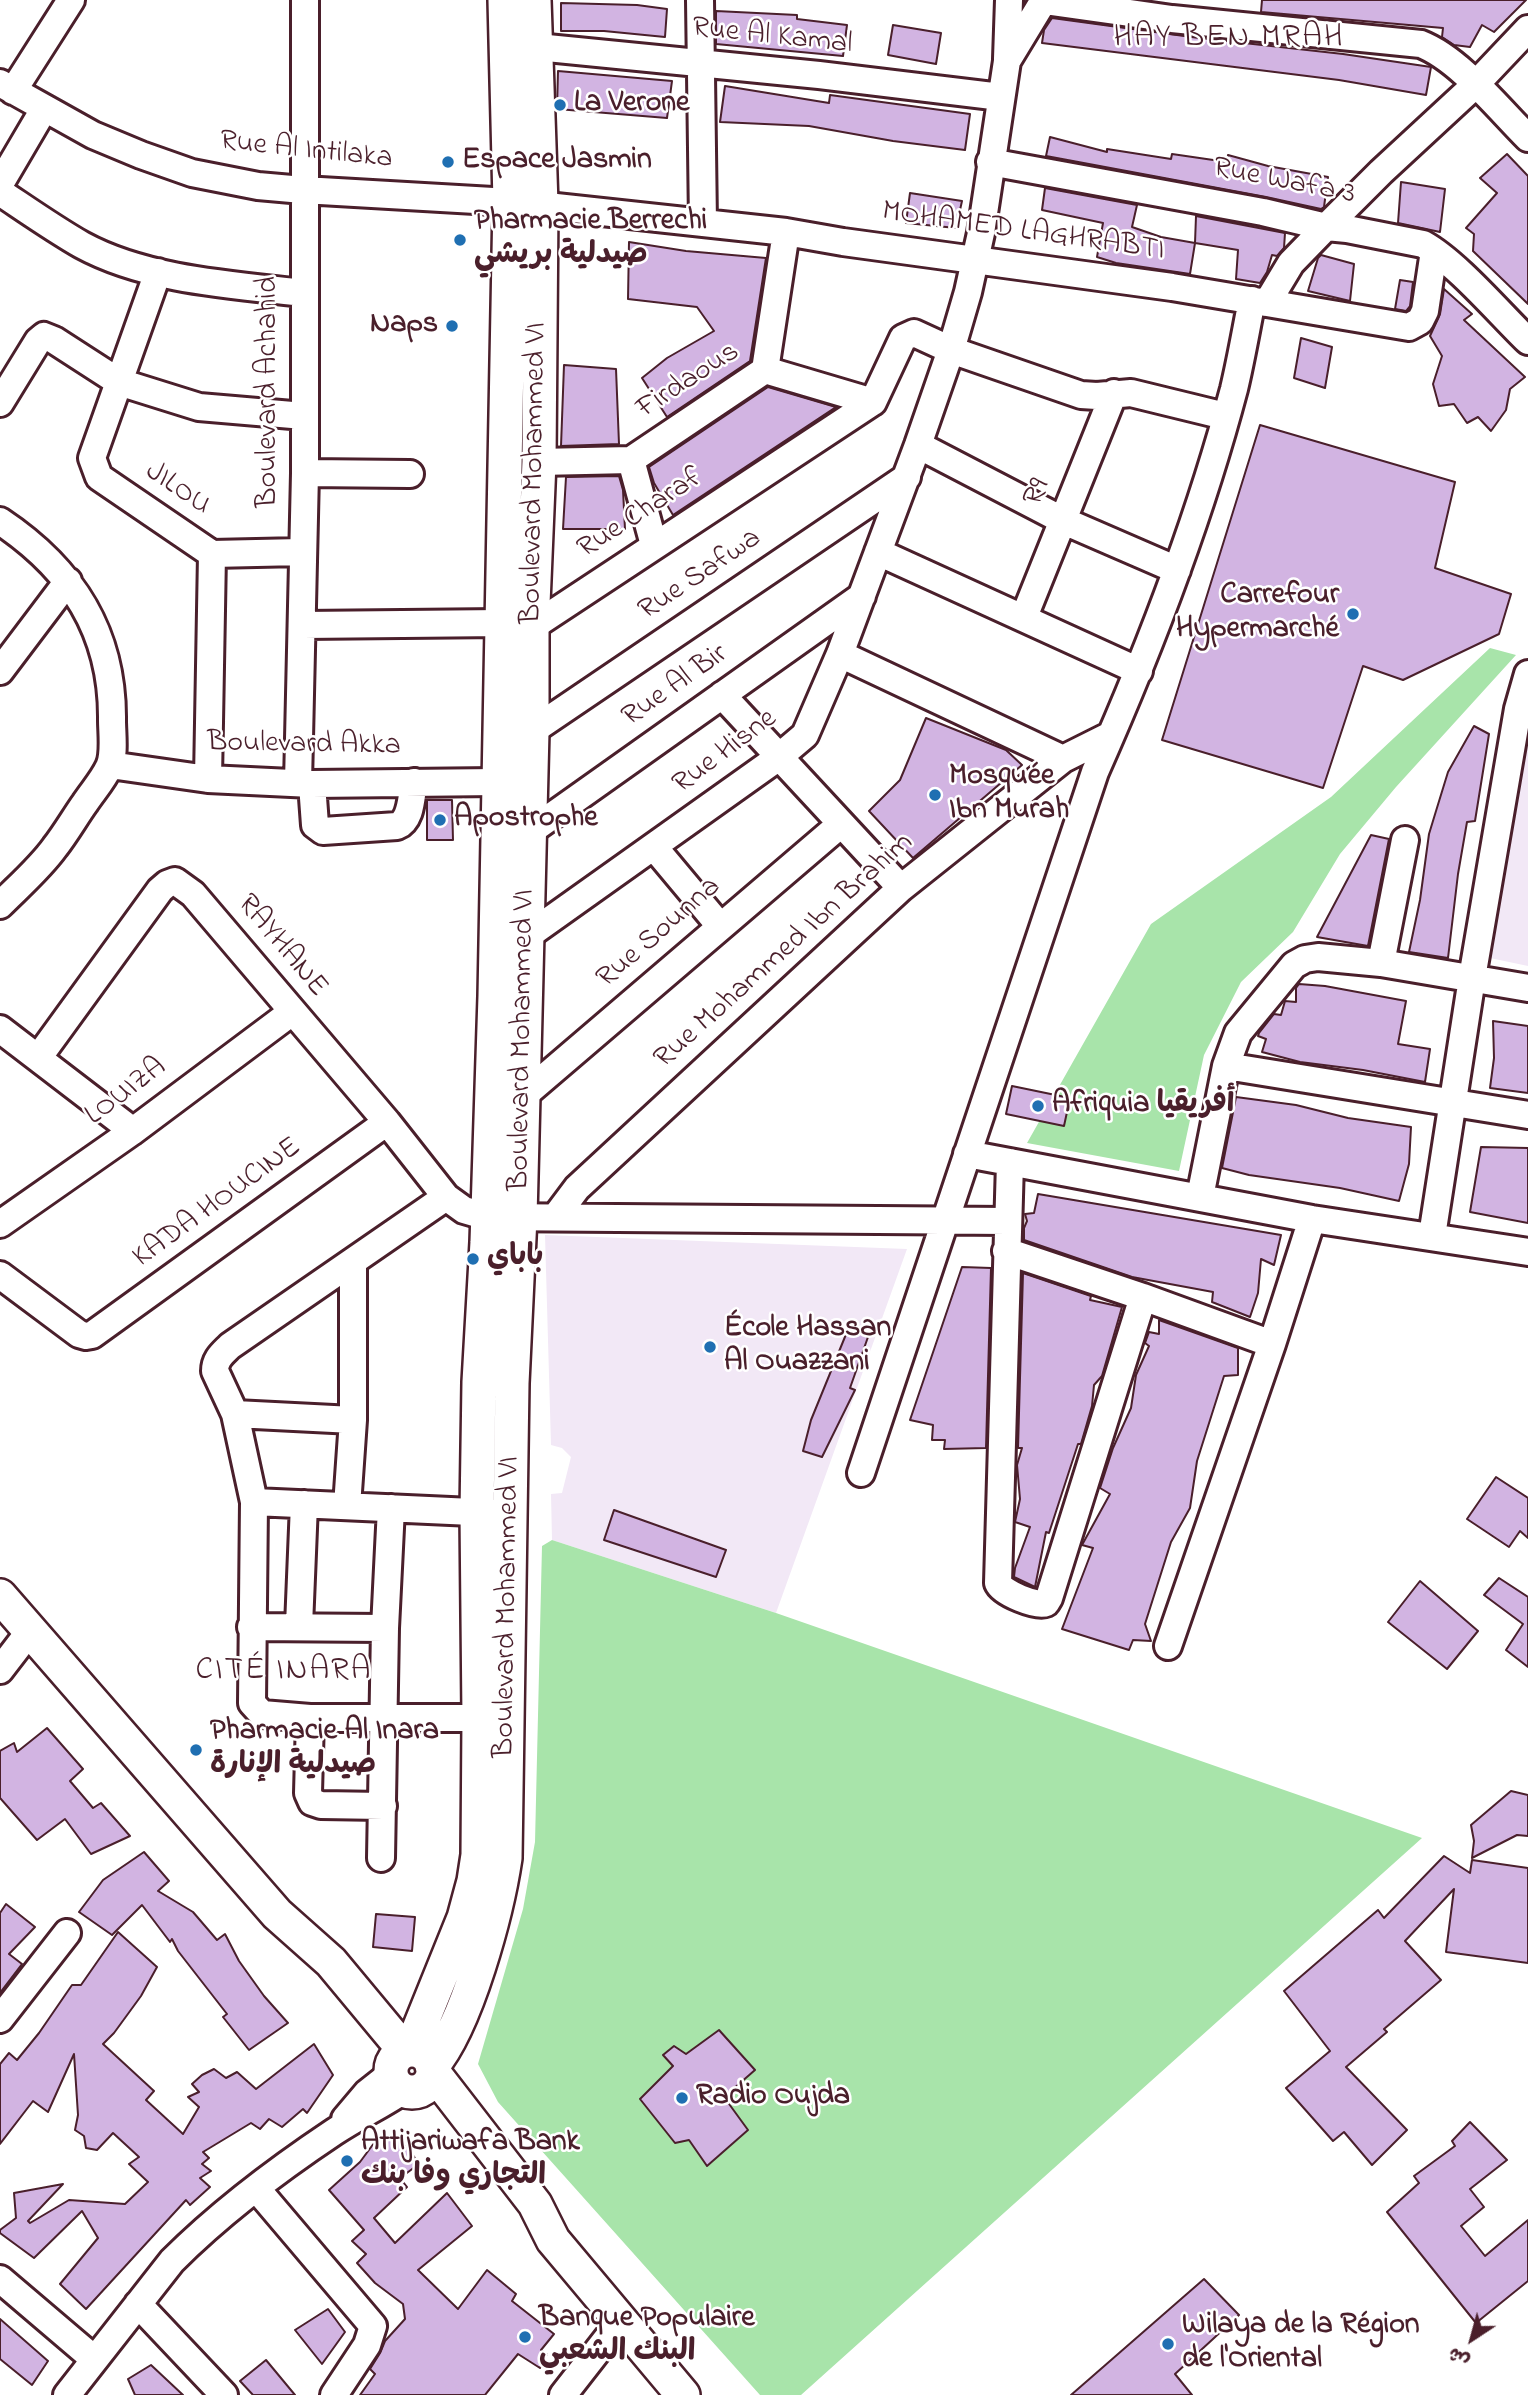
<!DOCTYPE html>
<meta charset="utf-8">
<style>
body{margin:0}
#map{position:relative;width:1528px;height:2395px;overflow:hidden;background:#fff;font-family:"Indie Flower","Playpen Sans Arabic",sans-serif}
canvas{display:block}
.north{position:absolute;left:1437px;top:2304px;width:70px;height:70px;-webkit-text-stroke:5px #fff;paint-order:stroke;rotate:216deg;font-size:19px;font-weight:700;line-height:28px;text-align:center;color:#4a1f2b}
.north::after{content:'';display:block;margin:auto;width:24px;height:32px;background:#4a1f2b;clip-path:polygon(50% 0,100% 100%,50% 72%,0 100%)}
</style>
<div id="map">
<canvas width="1528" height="2395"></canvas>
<div class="north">ش</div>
</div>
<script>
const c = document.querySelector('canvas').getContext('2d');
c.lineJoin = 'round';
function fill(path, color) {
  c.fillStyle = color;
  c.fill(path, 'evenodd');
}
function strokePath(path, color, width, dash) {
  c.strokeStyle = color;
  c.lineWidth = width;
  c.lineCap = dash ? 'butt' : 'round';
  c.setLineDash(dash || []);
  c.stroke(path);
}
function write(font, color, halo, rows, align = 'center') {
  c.font = font + ' "Indie Flower","Playpen Sans Arabic",sans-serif';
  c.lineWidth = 5;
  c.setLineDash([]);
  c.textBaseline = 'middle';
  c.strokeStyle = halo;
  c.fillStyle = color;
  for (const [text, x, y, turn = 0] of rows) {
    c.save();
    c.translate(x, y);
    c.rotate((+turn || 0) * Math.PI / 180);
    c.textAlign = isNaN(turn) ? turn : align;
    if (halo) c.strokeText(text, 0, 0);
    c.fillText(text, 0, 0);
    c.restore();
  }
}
fill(new Path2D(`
 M1528,736V966L1490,958Z
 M545,1235L907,1249L776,1613L552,1540L551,1494L562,1493L571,1457L562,1448L551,1445Z`), '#f2e8f6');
fill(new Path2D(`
 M1490,648L1516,655L1396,787L1340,854L1293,932L1241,982L1204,1055L1179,1171L1027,1143L1151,924L1331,797Z
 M552,1540L776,1613L1422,1838L801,2395H760L498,2102L478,2064L523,1909L535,1842L542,1546Z`), '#a8e4aa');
const building = new Path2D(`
 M1262,0H1526L1494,32L1482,25L1470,47L1454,45L1442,37L1443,28L1261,12Z
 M561,3L637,5L667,9L665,37L604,31H561Z
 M716,11L797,15V19L847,25L843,56L716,44Z
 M1052,18L1199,38L1343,54L1431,67L1426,95L1339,80L1042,43L1044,30Z
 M893,25L941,33L936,64L888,55Z
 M558,71L672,81L667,118L557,109Z
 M725,86L829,103L830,95L970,114L965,150L893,141L809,126L720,122Z
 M1050,137L1107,152V149L1171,159L1172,154L1227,162L1228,155L1268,166L1328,177L1324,207L1321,209L1266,197L1046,156Z
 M1507,154L1528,176V304L1473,251L1474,234L1466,228L1497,193L1480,178Z
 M1401,182L1445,189L1440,232L1398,223Z
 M1045,188L1137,205L1132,227L1161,237L1195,243L1190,274L1116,263L1097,257L1103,223L1042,210Z
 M910,193L962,201L956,228L906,223Z
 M1196,216L1285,233L1284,248L1277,256L1272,255L1267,272L1260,283L1236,279L1238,250L1195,243Z
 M629,242L686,251L766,258L750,361L667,417L642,378L667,358L714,331L697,307L628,299Z
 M1321,255L1354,264L1350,301L1308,291L1318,258Z
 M1400,280L1413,282L1410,306L1406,311L1395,309Z
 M1444,289L1472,314L1464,320L1525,377L1510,389L1506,410L1491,431L1478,417L1467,423L1454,404L1439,406L1433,384L1442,356L1430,336L1440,314Z
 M1301,338L1332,347L1325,388L1294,378Z
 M564,365L616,369L619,444L561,446Z
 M768,387L836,407L673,515L654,483L649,467Z
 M1260,425L1455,482L1435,568L1511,594L1499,634L1403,680L1363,666L1323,788L1162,740Z
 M619,476L623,490L625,529H563L566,477Z
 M926,718L1006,750L1022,765L913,858L869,811L900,780Z
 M1474,726L1489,734L1475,821L1467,822L1458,874L1448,958L1409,952L1420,900L1429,834L1436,811L1448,772Z
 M427,800H452L453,840H427Z
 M1371,835L1389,839L1368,946L1317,937Z
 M1299,984L1325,986L1406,1001L1398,1044L1430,1049L1425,1082L1363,1070L1300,1062L1262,1052L1266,1039L1258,1036L1259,1033L1274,1014L1281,1015L1285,1001L1296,1002V988Z
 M1493,1021L1528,1026V1093L1490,1088L1494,1058Z
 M1012,1086L1070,1098L1064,1126L1006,1114Z
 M1236,1097L1296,1105L1348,1118L1411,1127L1409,1164L1399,1201L1340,1188L1249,1175L1222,1168Z
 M1481,1147L1528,1148V1223L1470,1212Z
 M1038,1194L1281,1235L1274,1265L1261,1259L1258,1293L1250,1317L1212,1302L1213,1292L1132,1277L1024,1240V1228L1027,1221L1025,1214L1034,1213Z
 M962,1267L991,1268L986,1448L944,1449L945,1440H932L933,1425L910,1420Z
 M1023,1273L1091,1296L1090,1300L1122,1307L1102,1376L1094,1385L1092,1406L1081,1444H1078L1049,1533L1046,1532L1035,1587L1014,1577L1015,1568L1030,1527L1015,1522L1020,1499L1017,1465L1022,1448H1018Z
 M1159,1320L1238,1348V1375L1224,1376L1197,1461L1190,1508L1171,1542L1145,1624L1151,1641L1133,1640L1129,1650L1062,1629L1093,1548L1082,1545L1110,1494L1100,1488L1113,1448L1131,1408L1136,1375L1149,1346L1145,1343L1149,1332L1159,1334Z
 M849,1327L868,1337L850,1388L855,1390L822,1457L803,1451L811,1420Z
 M1496,1477L1528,1498V1538L1520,1531L1509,1547L1467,1519Z
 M614,1510L726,1550L716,1577L604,1540Z
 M1499,1578L1528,1597V1667L1506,1650L1523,1624L1484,1595Z
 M1420,1581L1478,1631L1447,1669L1388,1622Z
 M47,1728L83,1769L70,1781L93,1808L101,1803L130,1836L91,1854L65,1819L37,1840L0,1798V1751L14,1743L17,1752Z
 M1511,1791L1528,1795V1836L1517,1835L1472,1858L1474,1841L1471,1825Z
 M144,1852L169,1881L158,1891L193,1912L217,1940L225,1934L239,1961L264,1996L288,2023L249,2050L223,2017L227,2014L178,1951L172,1939L170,1942L142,1905L112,1935L79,1912L103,1880Z
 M1444,1856L1470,1873L1472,1860L1528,1868V1963L1446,1952L1454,1889L1405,1941L1441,1980L1384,2029L1387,2032L1346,2067L1407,2130L1372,2165L1344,2132L1333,2141L1286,2088L1330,2051L1284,1991L1378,1910L1384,1918Z
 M6,1904L35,1927L9,1954L22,1964L0,1993V1913Z
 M376,1914L415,1917L412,1951L373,1947Z
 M118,1932L157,1967L141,1996L114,2033L103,2044L154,2091L146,2100L183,2134L199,2107L188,2097L199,2092L192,2084L202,2075L214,2069L226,2078L237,2072L256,2089L314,2044L333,2075L307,2113L303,2109L282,2127L269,2119L260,2129L251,2123L203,2152L209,2158L202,2164L211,2171L200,2178L210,2187L190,2205L186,2200L86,2309L60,2284L98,2238L82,2211L34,2258L0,2233V2230L16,2218L14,2193L63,2184L28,2221L30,2223L69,2200L125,2204L148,2182L129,2164L139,2157L113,2133L97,2150L86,2148L84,2136L75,2130L78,2115L74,2054L48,2112L33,2101L0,2144V2064L9,2053L17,2060L39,2033L72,1985H81Z
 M719,2030L755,2070L724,2097L748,2130L707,2166L689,2140L675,2143L640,2099L673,2066L663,2055L674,2046L686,2054Z
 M1470,2122L1507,2160L1470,2189L1484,2207L1461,2226L1485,2256L1528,2220V2281L1476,2323L1387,2212L1419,2183L1414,2176L1455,2146L1452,2141Z
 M377,2139H402L419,2164L400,2178L407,2187L374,2218L395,2243L447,2193L472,2226L418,2270L458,2309L487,2270L516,2294L512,2301L554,2334L541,2350L547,2354L540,2368L518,2354L485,2395H360L375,2374L370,2369L380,2353L385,2341L405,2319L403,2304L375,2283L357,2263L366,2254L352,2241L364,2230L329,2190L360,2162Z
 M1204,2279L1239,2315L1175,2374L1192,2395H1071Z
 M328,2309L345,2332L322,2364L295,2330Z
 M0,2319L48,2361L32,2385L0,2359Z
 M266,2360L295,2395H253L240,2381Z
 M151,2365L183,2395H135L128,2379Z`);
fill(building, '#d2b4e2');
strokePath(building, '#4a1f2b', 2);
const minor = new Path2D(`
 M700,0L703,223
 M1044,1L1172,19L1421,44C1459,59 1498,108 1528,138
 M537,47L819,75L1001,97
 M1007,59L1009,0
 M0,83L93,135L141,155L192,173L258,186L303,190L510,202L786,232L843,242L1172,287L1409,327L1420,321L1425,311L1434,251
 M13,91L71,0
 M990,162L1263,212L1326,227L1347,229L1423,244C1456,262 1500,314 1528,341
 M0,184L44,109
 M0,192C27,210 54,229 82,245C146,280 233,285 304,293
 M158,272L92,458L99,477L212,554L208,779
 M1267,303L1291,263L1326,227L1381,172L1475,85L1528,29
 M765,370L786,232
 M873,402L903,338L914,333L951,350L1081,395L1097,396L1131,393L1225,416
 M0,403L38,341L44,336L54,340L119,382L199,407L304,416
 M918,445L1064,521L1177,570
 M631,460L654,545
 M539,462L631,460L765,370L873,402
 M305,473L410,474
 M0,521C72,569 113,632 112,720C112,734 115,755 109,767C103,780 93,791 85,803C75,817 66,833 55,847C40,868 19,886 0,905
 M878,552L1139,671
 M212,554L301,552
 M1024,617L1114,393
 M303,625L502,623L532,627L873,402
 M840,654L1063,759
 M0,671L68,581
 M722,695L901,888
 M532,731L907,477
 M110,765L208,779L312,784L497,782
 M298,783L305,473V0
 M312,784L315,825L323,831L397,826C412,820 411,796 414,782
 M528,833L862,596
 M654,847L720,926
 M526,937L779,757L805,735L840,654L918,445L951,350L968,292L981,233L1007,61L1044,0
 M1381,963L1405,840
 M1528,988L1381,963L1318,957L1305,959L1294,965L1238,1033L1226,1066L1528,1115
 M0,1029L133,1131
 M38,1058L160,890L167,884L175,881L193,894L387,1122L446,1197L464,1210L488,1217L1007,1221
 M523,1096L841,824
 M967,1154L1312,1219L1528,1252
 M1010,1162L998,1583C1002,1593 1037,1607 1046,1603L1049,1598L1143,1297
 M446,1197L230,1346C222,1354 215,1359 215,1371L235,1414L254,1502L252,1703L262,1714L310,1718H479
 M1200,1197L1226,1066
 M556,1216L577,1188L901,888L1063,759L1111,735
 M0,1224L133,1131L292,1012
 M1432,1236L1472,978L1518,709L1528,674
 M1006,1251L1143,1297L1272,1344
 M0,1275L79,1334L86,1336L92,1335L387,1122
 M235,1414L353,1420
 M861,1473L1095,772C1150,648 1199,521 1234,389C1241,360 1246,330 1252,300
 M254,1502L494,1513
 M347,1506L353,1420V1261
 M299,1626L304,1504
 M251,1627L385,1628
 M1168,1646L1272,1344L1312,1219
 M0,1670L30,1631
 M310,1718L308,1793L312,1802L321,1805L383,1806
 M381,1858L385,1628L391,1508
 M0,2019L67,1933
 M345,2119L367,2093L391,2074
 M256,2188L373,2326L367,2345L334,2395
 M0,2279L94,2359
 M138,2304L224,2395
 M67,2395L172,2261C221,2212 277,2170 334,2132C357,2117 381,2105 404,2090
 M563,2395L620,2322`);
const major = new Path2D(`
 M0,1596L277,1914L331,1962L405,2051
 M411,2049L464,1918L474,1881L478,1855L479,1718L477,1512L479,1382L487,1242L495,996L510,202L505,0
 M391 2071a21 21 0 1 1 42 0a21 21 0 1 1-42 0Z
 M432,2066C467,2025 497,1912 505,1858L512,1383L520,1217L532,731V627L539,462L541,204L534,0
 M433,2072L535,2204L553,2240L683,2395`);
strokePath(minor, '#4a1f2b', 32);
strokePath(major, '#4a1f2b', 38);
strokePath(minor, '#fff', 26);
strokePath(major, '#fff', 33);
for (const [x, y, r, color] of [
 [560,105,7,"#1f6fb2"],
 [448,162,7,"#1f6fb2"],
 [460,240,7,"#1f6fb2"],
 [452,326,7,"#1f6fb2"],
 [1353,614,7,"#1f6fb2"],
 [935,795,7,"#1f6fb2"],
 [440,820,7,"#1f6fb2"],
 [1038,1106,7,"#1f6fb2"],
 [473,1259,7,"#1f6fb2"],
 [710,1347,7,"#1f6fb2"],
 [196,1750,7,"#1f6fb2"],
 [682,2098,7,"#1f6fb2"],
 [347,2161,7,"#1f6fb2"],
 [525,2337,7,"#1f6fb2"],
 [1168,2344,7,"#1f6fb2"]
]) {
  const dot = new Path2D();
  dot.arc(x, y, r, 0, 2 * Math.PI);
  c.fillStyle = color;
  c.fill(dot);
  strokePath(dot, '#fff', 2.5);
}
write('30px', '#4a1f2b', '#fff', [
 ["Rue Al Kamal",772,38,6],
 ["Rue Al Intilaka",306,152,6],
 ["Rue Wafa 3",1284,183,11],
 ["MOHAMED LAGHRABTI",1023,233,8],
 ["Firdaous",689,382,-33],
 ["Boulevard Achahid",270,392,-90],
 ["Boulevard Mohammed VI",536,473,-89],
 ["JILOU",177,490,34],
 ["R9",1039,493,-68],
 ["Rue Charaf",641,515,-33],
 ["Rue Safwa",701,576,-34],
 ["Rue Al Bir",676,687,-35],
 ["Boulevard Akka",304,746,1],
 ["Rue Hisne",726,753,-37],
 ["Rue Sounna",660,934,-41],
 ["RAYHANE",281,947,50],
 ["Rue Mohammed Ibn Brahim",785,952,-42],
 ["Boulevard Mohammed VI",524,1040,-89],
 ["LOUIZA",127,1093,-37],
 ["KADA HOUCINE",218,1204,-36],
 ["Boulevard Mohammed VI",509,1607,-89]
]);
write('bold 30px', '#4a1f2b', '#fff', [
 ["La Verone",574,105],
 ["Espace Jasmin",462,162],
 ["Pharmacie Berrechi",474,223],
 ["صيدلية بريشي",474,257],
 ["Naps",438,326,"right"],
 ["Carrefour",1339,597,"right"],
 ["Hypermarché",1339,631,"right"],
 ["Mosquée",949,778],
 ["Ibn Murah",949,812],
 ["Apostrophe",454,820],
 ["Afriquia أفريقيا",1052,1106],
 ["باباي",487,1259],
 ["École Hassan",724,1330],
 ["Al Ouazzani",724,1364],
 ["Pharmacie Al Inara",210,1733],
 ["صيدلية الإنارة",210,1767],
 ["Radio Oujda",696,2098],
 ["Attijariwafa Bank",361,2144],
 ["التجاري وفا بنك",361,2178],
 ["Banque Populaire",539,2320],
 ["البنك الشعبي",539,2354],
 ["Wilaya de la Région",1182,2327],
 ["de l'Oriental",1182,2361]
], 'left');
c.letterSpacing = '2px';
write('32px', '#4a1f2b', '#fff', [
 ["HAY BEN MRAH",1229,40],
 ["CITÉ INARA",284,1673]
]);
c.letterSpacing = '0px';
</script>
